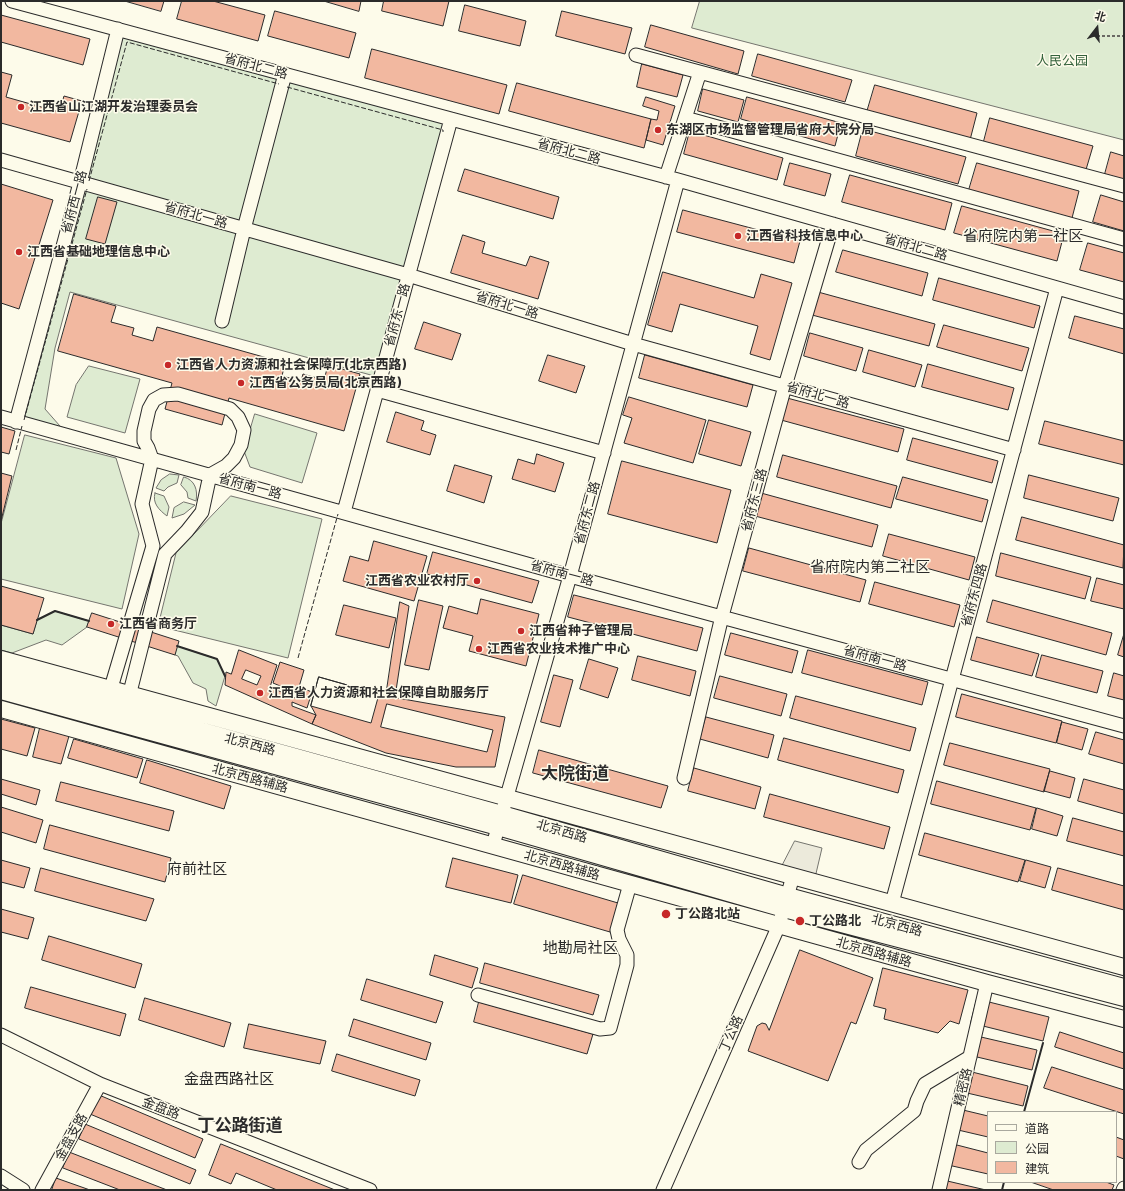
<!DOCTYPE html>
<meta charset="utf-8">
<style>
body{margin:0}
#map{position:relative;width:1125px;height:1191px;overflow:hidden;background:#fdfbea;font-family:Barlow,"Noto Sans SC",sans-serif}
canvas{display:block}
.frame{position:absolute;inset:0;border:2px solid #2b2b2b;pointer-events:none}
.legend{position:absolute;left:987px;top:1111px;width:130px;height:72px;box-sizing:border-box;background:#fdfbea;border:1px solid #a9a89e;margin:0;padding:5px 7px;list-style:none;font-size:12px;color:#2b2b2b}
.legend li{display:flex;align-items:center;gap:8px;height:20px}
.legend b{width:20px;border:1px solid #a9a89e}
.north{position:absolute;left:1077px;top:8px;width:40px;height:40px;-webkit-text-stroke:3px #fdfbea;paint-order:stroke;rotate:16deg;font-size:11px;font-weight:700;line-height:16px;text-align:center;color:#2b2b2b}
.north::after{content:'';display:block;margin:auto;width:14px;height:18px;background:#2b2b2b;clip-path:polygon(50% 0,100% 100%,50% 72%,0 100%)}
</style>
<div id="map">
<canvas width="1125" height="1191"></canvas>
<div class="frame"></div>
<ul class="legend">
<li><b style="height:5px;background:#fdfbea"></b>道路</li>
<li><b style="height:11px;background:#deebd1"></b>公园</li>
<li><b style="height:11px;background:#f2b8a0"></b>建筑</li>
</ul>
<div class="north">北</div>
</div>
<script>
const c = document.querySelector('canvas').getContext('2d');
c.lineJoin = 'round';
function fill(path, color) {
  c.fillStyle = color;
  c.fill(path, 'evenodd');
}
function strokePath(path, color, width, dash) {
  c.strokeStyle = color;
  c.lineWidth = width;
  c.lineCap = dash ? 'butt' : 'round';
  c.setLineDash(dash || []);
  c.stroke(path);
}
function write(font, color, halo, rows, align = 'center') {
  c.font = font + ' Barlow,"Noto Sans SC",sans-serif';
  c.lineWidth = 3;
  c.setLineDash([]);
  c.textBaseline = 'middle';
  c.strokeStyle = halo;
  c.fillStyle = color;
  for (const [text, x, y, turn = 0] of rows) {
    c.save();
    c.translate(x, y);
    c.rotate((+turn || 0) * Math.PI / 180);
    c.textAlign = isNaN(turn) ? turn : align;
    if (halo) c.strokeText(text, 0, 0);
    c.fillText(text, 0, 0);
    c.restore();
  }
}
const green = new Path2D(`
 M700,1H1124V140L692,28Z
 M123,37L447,122L378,377L70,292L55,348L45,409L67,434L20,420Z
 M89,366L140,379L125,433L67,417L76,385Z
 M255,414L317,433L302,483L250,467L244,451Z
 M25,435L116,458L139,534L122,609L1,579V524Z
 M170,474L179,475L177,483L168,487L164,491L156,488L161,480Z
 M184,477C195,480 198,490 196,501L188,498L187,492L181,485Z
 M155,493L164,496L169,507L167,516C159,510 152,503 155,493Z
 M231,496L322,519L288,658L158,626L176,553Z
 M184,502L195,505L184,514L172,518L174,508Z
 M55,611L89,621L87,627L62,645L46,640L12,653L1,650V625L33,634L37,620Z
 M177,646L217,659L225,676L216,706L208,701L206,689L193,683L178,656L175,655Z`);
fill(green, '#deebd1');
strokePath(green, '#74746e', 1);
const parking = new Path2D(`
 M795,841L822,848L814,882L779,872Z`);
fill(parking, '#eceadb');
strokePath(parking, '#74746e', 1);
const building = new Path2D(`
 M125,1H164L161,11Z
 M182,1H213L265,15L258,41L177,19Z
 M324,1H361L359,11Z
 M384,1H449L443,26L382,11Z
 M465,5L526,21L520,46L459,31Z
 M275,11L356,33L349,58L268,36Z
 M562,11L632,28L625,54L556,36Z
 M1,15L90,39L83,65L1,42Z
 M651,25L744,51L738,74L645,47Z
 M372,49L507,85L499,114L365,78Z
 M758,54L852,80L845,102L752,76Z
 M642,64L683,75L677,97L637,87Z
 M1,72L12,75L6,97L59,112L64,96L82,101L70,142L1,123Z
 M517,83L651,119L644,148L509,111Z
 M875,85L977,113L970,140L867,112Z
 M703,89L744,100L738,122L698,111Z
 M646,97L675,106L663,145L646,140L651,119L657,120L659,111L643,106Z
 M747,97L841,123L835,146L741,119Z
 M990,118L1093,146L1085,173L983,145Z
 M863,129L966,157L958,184L856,156Z
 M690,131L783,158L777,180L684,154Z
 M1111,152L1124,156V180L1105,174Z
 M790,163L831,174L825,196L784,185Z
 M977,163L1079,191L1072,218L969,190Z
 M465,169L559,197L553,219L458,191Z
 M850,175L952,203L945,230L842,202Z
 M1,184L53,200L19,309L1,303Z
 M1101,195L1124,202V231L1093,222Z
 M98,197L117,202L105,244L86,239Z
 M962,206L1064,234L1057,261L954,233Z
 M683,210L800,241L794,263L677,232Z
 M463,235L485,242L482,253L526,266L530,256L549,262L538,299L451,273Z
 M1088,243L1124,253V282L1080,270Z
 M843,250L928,273L922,296L836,272Z
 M663,272L754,298L761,274L792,283L770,360L750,354L758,326L680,304L672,332L648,325Z
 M939,278L1040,306L1034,328L933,300Z
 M818,292L935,324L929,346L812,315Z
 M74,294L116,306L111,322L134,328L132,335L153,341L157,327L285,363L282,376L301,381L303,374L324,380L328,365L360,374L344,431L229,398L222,425L165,409L172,383L58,351Z
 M1075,316L1124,329V354L1069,338Z
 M424,322L461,334L452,360L415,349Z
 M944,325L1029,348L1022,371L937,347Z
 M810,333L863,348L856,371L804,356Z
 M869,350L922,365L915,387L863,372Z
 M548,355L585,366L576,393L539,381Z
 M645,355L753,385L747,407L639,378Z
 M928,364L1014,388L1008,410L922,387Z
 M629,397L706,420L693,463L624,443L632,418L623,415Z
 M787,398L904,429L898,452L781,420Z
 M396,412L424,421L421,430L436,435L430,455L387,442Z
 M709,420L751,432L741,466L699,454Z
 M1045,421L1124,441V465L1039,444Z
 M1,427L15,431L9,454L1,452Z
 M913,438L998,461L992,483L907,460Z
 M537,454L564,463L555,492L512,479L518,459L534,464Z
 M783,455L897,486L891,508L777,477Z
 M622,461L731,490L717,543L608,514Z
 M455,465L492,476L484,503L447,491Z
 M1,473L12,476L1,521Z
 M1029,475L1119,498L1113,521L1024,498Z
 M903,477L988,500L982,522L896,499Z
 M761,493L878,525L872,547L755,516Z
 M1022,517L1124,545L1123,568L1016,540Z
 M889,534L975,557L969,580L883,556Z
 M374,541L427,556L414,601L343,581L350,556L368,561Z
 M749,548L866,580L860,602L743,571Z
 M433,552L539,581L532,603L427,574Z
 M1001,553L1091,577L1085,599L996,576Z
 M1097,578L1124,585V609L1091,601Z
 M875,582L960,605L954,627L869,604Z
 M1,586L44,598L33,634L1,625Z
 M574,595L703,628L697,651L568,617Z
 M481,599L539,614L526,666L469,651L473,636L443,628L449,606L477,614Z
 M419,600L443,606L429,670L405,665Z
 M993,600L1112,633L1106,655L987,622Z
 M400,602L409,606L395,697L386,696Z
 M344,605L396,618L389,648L336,635Z
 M92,613L179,641L175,655L87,627Z
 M731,633L798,651L792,673L725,655Z
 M1124,634V657L1118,655Z
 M977,637L1039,654L1032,676L971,660Z
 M239,650L277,665L270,687L295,698L297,693L273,683L280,662L304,670L299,687L312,692L307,708L292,702V706L316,715L312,724L225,685L226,672L231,674ZM246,670L261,676L257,685L242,679Z
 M808,650L928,682L922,705L802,673Z
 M1042,655L1103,671L1097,693L1036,677Z
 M638,656L696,671L690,696L632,680Z
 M589,659L618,668L608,698L580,689Z
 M1114,673L1124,676V700L1108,696Z
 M554,675L573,680L560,727L541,722Z
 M720,676L787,694L781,716L714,698Z
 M319,677L379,694L371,723L311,706Z
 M319,677L386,696L505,717L495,767H456L386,753L312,724L316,715L311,706Z
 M962,694L1062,721L1056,743L956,717Z
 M796,696L916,728L910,751L790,718Z
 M387,704L493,730L487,752L381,727Z
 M706,717L774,735L768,758L700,739Z
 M1,719L35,728L27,756L1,749Z
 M1062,722L1088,729L1082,750L1057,743Z
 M40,728L69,736L61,764L33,757Z
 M1096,732L1124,740V764L1089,754Z
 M784,738L904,770L898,793L778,760Z
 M74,739L143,759L137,778L68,758Z
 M950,743L1050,769L1044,792L944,765Z
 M539,750L668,786L661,808L533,773Z
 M147,760L231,786L224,809L140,783Z
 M694,768L761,787L755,809L688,791Z
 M1050,771L1075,778L1070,798L1044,791Z
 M1,779L40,790L36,805L1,794Z
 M1084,779L1124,790V814L1078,801Z
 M937,781L1036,808L1030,830L931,804Z
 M61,782L174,811L169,831L56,801Z
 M770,794L890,827L884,849L764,817Z
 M1,807L43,820L36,843L1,832Z
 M1037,808L1063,816L1057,836L1032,829Z
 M1073,818L1124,832V856L1067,841Z
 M50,825L171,858L165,882L44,849Z
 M925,833L1025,860L1018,882L919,855Z
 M453,858L518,875L511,903L446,887Z
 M1,860L30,868L24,888L1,882Z
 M1026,860L1051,867L1045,888L1020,881Z
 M41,868L154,899L146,921L35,891Z
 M1058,868L1124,886V910L1052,890Z
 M523,875L618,903L610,932L514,904Z
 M1,909L34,918L28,939L1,932Z
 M49,936L142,964L135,988L42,960Z
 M800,950L873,978L856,1024L851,1022L828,1081L748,1051L757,1026L762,1023L766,1024L769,1030Z
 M435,955L478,968L472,988L430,975Z
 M485,963L599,995L593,1015L480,983Z
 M883,968L968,990L959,1024L950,1021L938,1033L884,1019L886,1009L874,1006Z
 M367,979L443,1002L436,1023L361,1000Z
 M31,987L126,1014L120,1036L25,1008Z
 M145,998L231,1023L224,1047L139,1020Z
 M977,999L1049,1017L1043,1041L971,1023Z
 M479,1002L593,1034L587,1054L474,1022Z
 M354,1019L431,1043L426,1060L349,1036Z
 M249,1024L326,1041L320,1064L244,1048Z
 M1060,1032L1124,1053V1069L1055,1047Z
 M981,1037L1037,1050L1032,1070L977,1057Z
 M337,1054L420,1080L415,1096L332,1071Z
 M1052,1067L1124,1090V1114L1044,1088Z
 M972,1072L1028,1086L1023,1106L967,1093Z
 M99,1095L203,1139L195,1158L90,1114Z
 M963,1110L988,1116V1137L958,1130Z
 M85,1124L196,1170L190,1184L79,1139Z
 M1116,1137L1124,1140V1159L1116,1156Z
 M221,1144L335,1190H277L236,1173L231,1184L209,1175Z
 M953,1144L988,1153V1174L948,1165Z
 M69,1152L167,1190H120L63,1168Z
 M56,1178L90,1190H52Z
 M943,1180L986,1190H941Z
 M1031,1182H1106L1114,1185L1112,1190H1054Z`);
fill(building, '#f2b8a0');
strokePath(building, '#2b2b2b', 1);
const minor = new Path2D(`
 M12,1L678,180L1124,307
 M636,55L1124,186
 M685,118L1124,239
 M1,160L408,275L633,344L1014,450
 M666,177L698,78
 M222,321L244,229L285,74
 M377,390L604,453
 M1,417L570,576L1124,726
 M16,422L80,183L118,29
 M344,512L451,119
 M108,698L153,546L142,504L152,459L148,448L144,441V431L149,409L154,400L163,395L178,394L230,409L238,417L244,430L241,445L234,458L226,466L210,475L202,512L187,531L165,554L127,704
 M684,778L722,616L785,386L833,224
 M493,845L570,576L678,180
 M892,903L1057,288
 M478,995L600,1029L610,1028L627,965V955L619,939L617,930L630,884
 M1,1035L100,1084L370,1190
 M859,1162L866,1150L914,1111L917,1101L925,1084L970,1057
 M1,1176L23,1190
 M42,1190L100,1084
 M663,1190L779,925L793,876
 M939,1190L987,983
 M1123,1190L1124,1188`);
const major = new Path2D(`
 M1,659L1124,967
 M1,675L502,814L788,896L1124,987
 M1,691L498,827L784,909L1124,998
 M1,709L987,983L1124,1019`);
strokePath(minor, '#2b2b2b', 15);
strokePath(major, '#2b2b2b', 18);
strokePath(new Path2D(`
 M1092,36H1124`), '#6a6964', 2, [3, 2]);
strokePath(minor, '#fdfbea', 13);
strokePath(major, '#fdfbea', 16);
strokePath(new Path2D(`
 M287,87L443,130V132
 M89,181L127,42L279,84
 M24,420L87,189
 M16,450L22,426
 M298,658L338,514`), '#2b2b2b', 1, [5, 2]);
strokePath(new Path2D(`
 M37,620L55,611L89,621
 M177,646L217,659L225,676
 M1024,1112L1043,1043
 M1002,1190L1004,1182`), '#2b2b2b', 2);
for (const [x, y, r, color] of [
 [21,107,4,"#c62828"],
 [658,130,4,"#c62828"],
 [738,236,4,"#c62828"],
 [19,252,4,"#c62828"],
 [168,365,4,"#c62828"],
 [241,383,4,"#c62828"],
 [477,581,4,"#c62828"],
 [111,624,4,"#c62828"],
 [521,631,4,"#c62828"],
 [479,649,4,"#c62828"],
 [260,693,4,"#c62828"],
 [666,914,5,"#c62828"],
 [800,921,5,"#c62828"]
]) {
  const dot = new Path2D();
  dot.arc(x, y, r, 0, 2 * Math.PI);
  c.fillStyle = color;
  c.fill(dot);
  strokePath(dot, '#fdfbea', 1.5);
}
write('13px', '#34623c', '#fdfbea', [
 ["人民公园",1062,61]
]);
write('13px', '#2b2b2b', '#fdfbea', [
 ["省府北二路",256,66,15],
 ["省府北二路",569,151,15],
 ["省府西一路",74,202,-75],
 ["省府北一路",196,215,16],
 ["省府北二路",916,247,16],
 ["省府北一路",507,305,17],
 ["省府东一路",397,315,-75],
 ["省府北一路",818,395,16],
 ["省府南一路",250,486,15],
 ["省府东三路",754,500,-75],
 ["省府东二路",587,513,-75],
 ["省府南一路",562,573,15],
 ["省府东四路",974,595,-75],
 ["省府南一路",875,658,15],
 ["北京西路",250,744,15],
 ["北京西路辅路",250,778,15],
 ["北京西路",562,831,16],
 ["北京西路辅路",562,865,16],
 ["北京西路",897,925,15],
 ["北京西路辅路",874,952,16],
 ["丁公路",731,1034,-66],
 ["精密路",963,1087,-77],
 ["金盘路",161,1108,21],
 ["金盘支路",71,1137,-61]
]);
write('bold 13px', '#2b2b2b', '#fdfbea', [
 ["江西省山江湖开发治理委员会",29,107],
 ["东湖区市场监督管理局省府大院分局",666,130],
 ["江西省科技信息中心",746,236],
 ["江西省基础地理信息中心",27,252],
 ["江西省人力资源和社会保障厅(北京西路)",176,365],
 ["江西省公务员局(北京西路)",249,383],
 ["江西省农业农村厅",469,581,"right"],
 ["江西省商务厅",119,624],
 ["江西省种子管理局",529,631],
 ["江西省农业技术推广中心",487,649],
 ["江西省人力资源和社会保障自助服务厅",268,693],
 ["丁公路北站",675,914],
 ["丁公路北",809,921]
], 'left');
write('15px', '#2b2b2b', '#fdfbea', [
 ["省府院内第一社区",1023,236],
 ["省府院内第二社区",870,567],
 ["府前社区",197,869],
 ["地勘局社区",580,948],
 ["金盘西路社区",229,1079]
]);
write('bold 17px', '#2b2b2b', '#fdfbea', [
 ["大院街道",575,773],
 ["丁公路街道",240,1125]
]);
</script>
